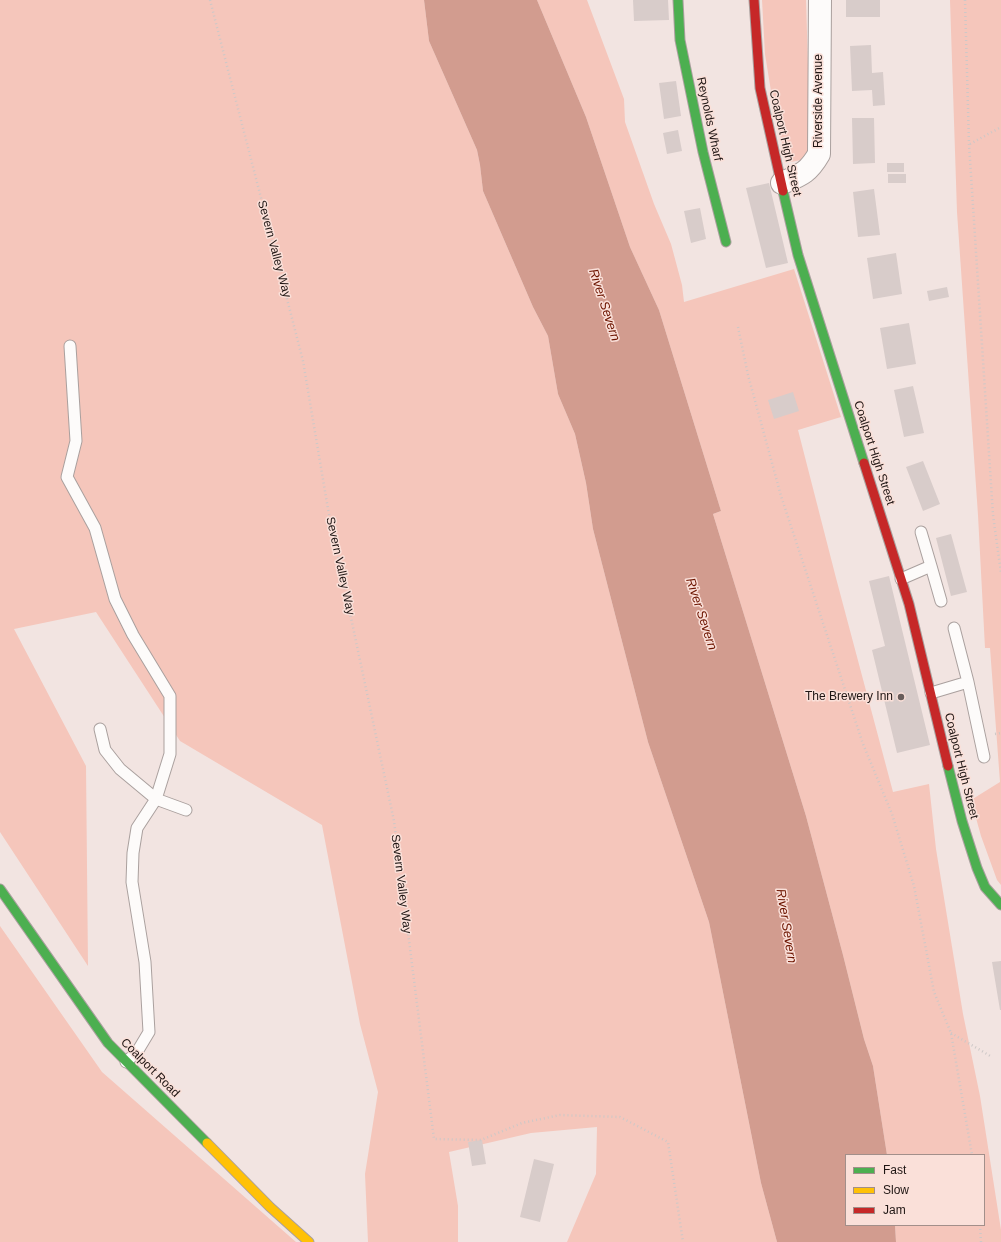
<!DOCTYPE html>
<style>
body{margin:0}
#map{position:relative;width:1001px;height:1242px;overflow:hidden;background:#f2e4e1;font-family:Arial,sans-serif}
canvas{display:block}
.legend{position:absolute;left:845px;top:1154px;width:140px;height:72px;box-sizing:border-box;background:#fae0d9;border:1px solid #a28f8a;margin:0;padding:5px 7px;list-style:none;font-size:12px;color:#1e1513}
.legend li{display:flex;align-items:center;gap:8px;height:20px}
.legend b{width:20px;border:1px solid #a28f8a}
</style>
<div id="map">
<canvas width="1001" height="1242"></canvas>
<ul class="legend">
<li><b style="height:5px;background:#4caf50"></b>Fast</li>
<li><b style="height:5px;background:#ffc107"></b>Slow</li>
<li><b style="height:5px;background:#c62828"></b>Jam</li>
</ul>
</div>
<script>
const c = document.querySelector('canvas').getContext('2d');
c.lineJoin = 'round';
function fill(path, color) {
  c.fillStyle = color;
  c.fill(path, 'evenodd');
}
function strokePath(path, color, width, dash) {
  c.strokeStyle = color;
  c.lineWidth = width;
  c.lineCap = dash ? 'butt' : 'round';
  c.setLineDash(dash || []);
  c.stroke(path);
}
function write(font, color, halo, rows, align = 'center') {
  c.font = font + ' Arial,sans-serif';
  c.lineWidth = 3;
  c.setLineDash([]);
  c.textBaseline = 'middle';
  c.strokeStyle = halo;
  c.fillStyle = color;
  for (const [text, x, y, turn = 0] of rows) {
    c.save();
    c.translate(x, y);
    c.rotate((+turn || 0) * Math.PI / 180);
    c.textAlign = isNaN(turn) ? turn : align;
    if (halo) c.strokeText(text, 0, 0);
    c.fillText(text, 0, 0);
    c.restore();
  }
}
fill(new Path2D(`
 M0,0H424L429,41L477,150L480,165L483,191L533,307L548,336L558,394L575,434L586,483L593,529L648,742L709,922L761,1183L777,1242H567L596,1174L597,1127L531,1133L449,1152L458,1206V1242H368L365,1174L378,1092L360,1024L322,825L180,741L96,612L14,629L86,766L88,966L0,832Z
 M537,0H587L624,99L625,122L654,204L671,244L682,285L684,302L794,269L841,417L798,430L836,578L893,792L929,784L936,849L963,1014L980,1096L1001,1230V1242H896L895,1225H984V1155H887L873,1066L864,1039L843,955L806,816L713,514L721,511L659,310L630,247L586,117Z
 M762,0H806L810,132L808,153L801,160L791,162L784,151L775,116L765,54Z
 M950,0H1001V885L997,880L981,836L971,800L1000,782L990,648H985L978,515L957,212Z
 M0,926L102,1072L296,1242H0Z`), '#f5c6bb');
fill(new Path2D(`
 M424,0H537L586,117L630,247L659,310L721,511L713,514L806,816L843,955L864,1039L873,1066L887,1155H846V1225H895L896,1242H777L761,1183L709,922L648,742L593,529L586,483L575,434L558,394L548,336L533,307L483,191L480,165L477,150L429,41Z`), '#d29c8f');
fill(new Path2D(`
 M633,0H668L669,20L634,21Z
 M846,0H880V17H846Z
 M871,45L872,73L883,72L885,105L873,106L872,90L852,91L850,46Z
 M676,81L681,116L664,119L659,83Z
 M852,118H874L875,163L853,164Z
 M678,130L682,151L667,154L663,133Z
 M887,163H904V172H887Z
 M888,174H906V183H888Z
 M769,183L788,263L766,268L746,188Z
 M874,189L880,235L858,237L853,192Z
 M700,208L706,239L691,243L684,211Z
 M896,253L902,294L873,299L867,258Z
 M947,287L949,297L929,301L927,291Z
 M909,323L916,364L887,369L880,328Z
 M913,386L924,433L904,437L894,390Z
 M793,392L799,411L774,419L768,400Z
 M923,461L940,504L923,511L906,467Z
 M951,534L967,592L951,596L936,538Z
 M889,576L930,745L897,753L872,650L885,646L869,581Z
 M1001,961V1010H1000L992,962Z
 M482,1140L486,1164L472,1166L468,1142Z
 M534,1159L554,1164L540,1222L520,1217Z`), '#d8ccca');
const lane = new Path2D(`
 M70,346L76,441L67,477L95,528L115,599L133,635L170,696V754L156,799L137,828L133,853L132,882L145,962L149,1032L137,1052L126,1062
 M931,566L941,601
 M901,579L931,566L921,532
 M968,682L984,757
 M931,693L968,682L954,628
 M100,729L105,750L120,769L156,799L186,810`);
const street = new Path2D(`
 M782,183C801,175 808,173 819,154L820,0`);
const fast = new Path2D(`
 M678,0L680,40L703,152L726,242
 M783,191L798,255L864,463
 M948,766L962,821L977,868L985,887L1001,905
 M0,889L108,1043L207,1143`);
const slow = new Path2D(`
 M207,1143L270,1207L309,1242`);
const jam = new Path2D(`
 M754,0L760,88L783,191
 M864,463L909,604L948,766`);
strokePath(lane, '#aaa09e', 13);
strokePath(street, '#aaa09e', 24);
strokePath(fast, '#aaa09e', 11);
strokePath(slow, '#aaa09e', 11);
strokePath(jam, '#aaa09e', 11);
strokePath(new Path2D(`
 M210,0L303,361L328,509L394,821L434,1139L481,1140L522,1123L560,1115L620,1117L668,1142L683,1242
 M965,0L969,144L993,515L1001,573
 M970,144L1001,127
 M738,327L748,375L781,496L863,744L892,814L914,886L934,992L951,1033L972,1155
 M995,734L1001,733
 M951,1033L992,1057
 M980,1225L981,1242`), '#cdc8c7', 2.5, [1, 3]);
strokePath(lane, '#fdfbfa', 11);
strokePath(street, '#fdfbfa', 22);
strokePath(fast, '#4caf50', 9);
strokePath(slow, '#ffc107', 9);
strokePath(jam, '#c62828', 9);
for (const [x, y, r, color] of [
 [901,697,4,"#685d5b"]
]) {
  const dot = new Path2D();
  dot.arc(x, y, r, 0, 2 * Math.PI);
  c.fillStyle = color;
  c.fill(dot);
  strokePath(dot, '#fae0d9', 1.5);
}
write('12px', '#1e1513', '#fae0d9', [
 ["Riverside Avenue",819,101,-90],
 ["Reynolds Wharf",709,119,78],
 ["Coalport High Street",785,143,77],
 ["Severn Valley Way",274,249,75],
 ["Coalport High Street",874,453,72],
 ["Severn Valley Way",340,566,78],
 ["Coalport High Street",961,766,76],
 ["Severn Valley Way",401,884,83],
 ["Coalport Road",150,1068,45]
]);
write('12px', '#1e1513', '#fae0d9', [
 ["The Brewery Inn",893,697]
], 'right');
write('italic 13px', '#6d1501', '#fae0d9', [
 ["River Severn",604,305,72],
 ["River Severn",701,614,72],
 ["River Severn",786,926,81]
]);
</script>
